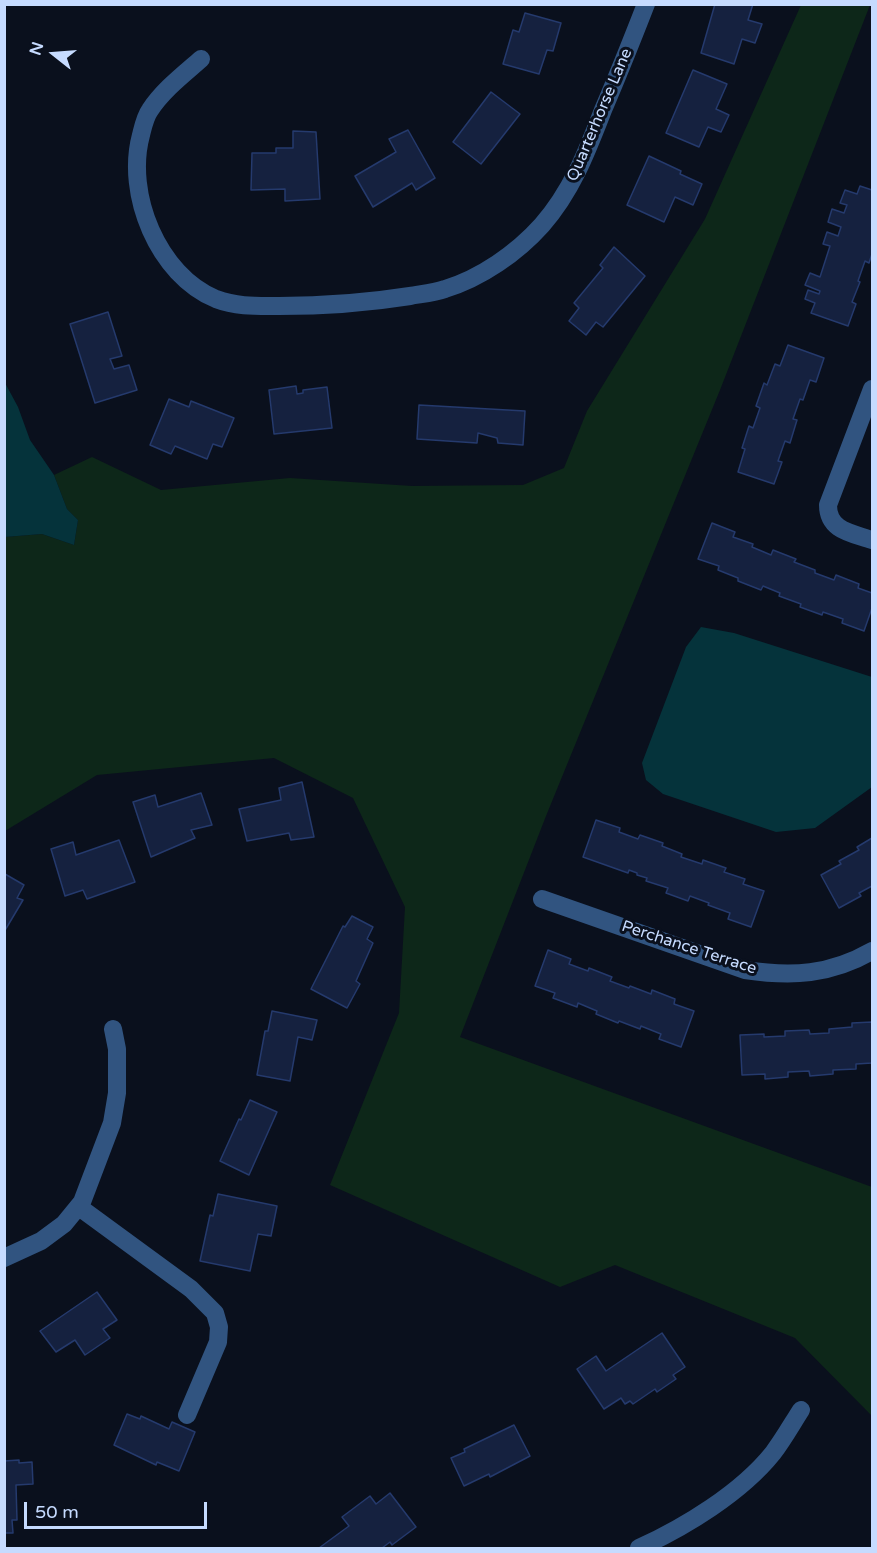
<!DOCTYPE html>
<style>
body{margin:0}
#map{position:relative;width:877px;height:1553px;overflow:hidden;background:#0a101d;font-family:"Varela Round",sans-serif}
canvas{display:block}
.frame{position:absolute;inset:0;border:6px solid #c6dbff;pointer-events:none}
.north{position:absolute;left:24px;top:24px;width:60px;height:60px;-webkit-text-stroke:4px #0a101d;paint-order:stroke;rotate:287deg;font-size:16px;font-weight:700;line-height:24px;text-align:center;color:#c6dbff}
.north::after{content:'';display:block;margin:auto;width:21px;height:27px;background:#c6dbff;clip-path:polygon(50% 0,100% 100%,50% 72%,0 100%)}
.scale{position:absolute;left:24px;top:1502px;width:183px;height:27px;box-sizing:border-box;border:3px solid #c6dbff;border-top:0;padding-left:8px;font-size:18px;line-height:21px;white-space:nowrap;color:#c6dbff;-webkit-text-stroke:4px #0a101d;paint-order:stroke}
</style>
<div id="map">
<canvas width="877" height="1553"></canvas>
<div class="frame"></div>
<div class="north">N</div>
<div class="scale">50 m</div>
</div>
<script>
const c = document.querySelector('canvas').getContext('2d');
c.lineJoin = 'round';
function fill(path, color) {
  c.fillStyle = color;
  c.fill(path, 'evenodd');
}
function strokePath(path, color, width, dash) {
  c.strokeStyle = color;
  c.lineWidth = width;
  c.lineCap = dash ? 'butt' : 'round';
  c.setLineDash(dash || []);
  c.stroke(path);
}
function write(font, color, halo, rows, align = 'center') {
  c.font = font + ' "Varela Round",sans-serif';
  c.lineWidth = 6;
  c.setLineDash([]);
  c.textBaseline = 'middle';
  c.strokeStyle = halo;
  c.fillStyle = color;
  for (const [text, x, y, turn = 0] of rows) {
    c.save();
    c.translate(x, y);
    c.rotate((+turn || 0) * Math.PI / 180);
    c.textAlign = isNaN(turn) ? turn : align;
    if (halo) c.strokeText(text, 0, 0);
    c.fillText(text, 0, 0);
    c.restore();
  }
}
fill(new Path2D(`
 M801,5H870L720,390L546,816L460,1037L872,1187V1416L795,1338L615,1265L560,1287L330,1185L399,1013L405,907L353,798L274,758L97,775L5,831V537L42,534L74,545L78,520L67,509L54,475L92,457L161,490L290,478L412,486L523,485L564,468L587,411L705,219Z`), '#0d2719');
fill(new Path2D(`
 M4,381L18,407L30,440L54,475L67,509L78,520L74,545L42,534L5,537Z
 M701,627L734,633L872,677V787L815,828L776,832L663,794L646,780L642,763L686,647Z`), '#05333b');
const building = new Path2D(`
 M715,4H753L748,20L762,24L755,43L742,39L734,64L701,53Z
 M525,13L561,23L553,51L547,50L539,74L503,64L513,30L519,32Z
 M693,70L727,84L716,109L729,115L721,132L708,127L699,147L666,133Z
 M491,92L520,114L481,164L453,142Z
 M408,130L435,178L416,190L412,183L373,207L355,176L396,152L389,139Z
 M293,131L316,132L320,199L285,201V189L251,190L252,153H276V148H293Z
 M649,156L681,171L680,174L702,184L693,205L675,197L664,222L627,205Z
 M860,186L872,190V254L869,263L865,261L858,281L860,282L852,302L856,304L848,326L811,313L815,303L805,299L808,290L819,294L820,291L805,285L810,273L820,277L830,246L823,244L827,232L838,236L841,227L828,222L832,209L844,213L847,205L840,203L845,190L857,194Z
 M614,247L645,276L603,327L596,322L586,335L569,321L579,308L574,303L603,268L600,265Z
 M108,312L122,356L110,359L114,369L129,365L137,390L95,403L70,324Z
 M788,345L824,358L816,382L810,380L803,400L800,399L793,419L797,420L790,443L785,441L778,461L782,462L774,484L738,472L745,449L742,448L749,426L753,428L760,408L756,406L764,383L767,385L775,364L780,366Z
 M296,386L297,394L303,393V390L327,387L332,428L274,434L269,390Z
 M169,399L189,407L191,401L234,418L222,447L213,444L207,459L175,446L171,454L150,445Z
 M419,405L525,411L523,445L498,443L497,438L478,433L477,443L417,439Z
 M712,523L735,532L733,537L753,544L752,547L771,555L773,550L796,559L794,562L815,570V573L834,580L836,575L859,584L858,588L872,593V608L864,631L842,623L843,619L823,612L822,615L800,607L801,604L779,596L780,593L763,586L761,590L738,581V578L718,570L719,566L698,559Z
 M302,782L314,837L291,840L289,833L247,841L239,809L281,800L279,788Z
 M201,793L212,825L191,830L195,838L151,857L133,802L155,795L158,807Z
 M596,820L620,828L619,832L638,839L640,835L663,843L662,846L682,854L681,857L702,864L703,860L726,868L724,872L745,879L743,884L764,891L751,927L728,919L730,913L708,905L709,903L690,896L688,901L666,893L668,888L646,881L647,878L637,875V873L629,870L628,873L583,857Z
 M872,838V886L859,893L861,896L839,908L821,875L841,864L839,861L859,850L857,847Z
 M119,840L135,882L87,899L83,890L65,896L51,849L73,842L76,855Z
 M5,874L24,885L17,898L23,900L4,932Z
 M352,916L373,927L367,939L373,943L356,981L360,984L347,1008L311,989L343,926L345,927Z
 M548,950L571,959L569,964L588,971L589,968L612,977L610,981L629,988L630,986L651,994L652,990L675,999L674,1004L694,1011L681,1047L659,1039L661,1034L641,1026L640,1029L619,1021L618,1023L596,1014L597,1011L578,1003L577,1007L553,998L555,993L535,986Z
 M272,1011L317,1020L312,1040L298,1037L290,1081L257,1075L265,1031H268Z
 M872,1022V1063L856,1064V1069L833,1070V1074L810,1076L809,1071L788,1072V1077L765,1079V1074L742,1075L740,1035L764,1034V1037L785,1036V1031L809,1030L810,1034L829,1033V1029L852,1027V1023Z
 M250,1100L277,1112L249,1175L220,1161L239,1119L241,1120Z
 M218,1194L277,1206L271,1236L258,1234L250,1271L200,1261L210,1215L213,1216Z
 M97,1292L117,1320L103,1329L110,1338L85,1355L75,1340L56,1352L40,1331Z
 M662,1333L685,1367L673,1375L676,1379L657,1392L655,1389L633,1404L630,1401L625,1404L621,1398L604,1409L577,1369L596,1356L606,1371Z
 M127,1414L140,1419L141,1416L169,1429L172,1422L195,1432L179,1471L157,1462L156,1465L114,1445Z
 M514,1425L530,1456L490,1477L489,1474L464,1486L451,1458L465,1452L464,1449Z
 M19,1460V1463L32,1462L33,1484L16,1485L17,1520H12L13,1533H4V1461Z
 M390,1493L416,1527L392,1545L390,1542L382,1548H319L349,1526L342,1517L370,1496L376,1504Z`);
fill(building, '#15213f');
strokePath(building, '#253a6d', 1.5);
strokePath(new Path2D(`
 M201,59C184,74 163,90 150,110C145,117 143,127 141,135C125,194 158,275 216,299C237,307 257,306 279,306C323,306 366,303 410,296C421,294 434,293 445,289C481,278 517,253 542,225C572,191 587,151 603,110C618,75 632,40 646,4
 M872,389L828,505C828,531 852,533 872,540
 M542,899L745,970C792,977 830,975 872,951
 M79,1207L191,1289L215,1313L219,1327L218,1342L187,1415
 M4,1258L41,1241L64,1224L82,1202L112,1123L117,1093V1049L113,1029
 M639,1548C685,1527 741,1493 773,1453C783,1440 792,1424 801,1410`), '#315480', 18);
write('16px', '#c6dbff', '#0a101d', [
 ["Quarterhorse Lane",600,115,-67],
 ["Perchance Terrace",689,948,18]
]);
</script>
